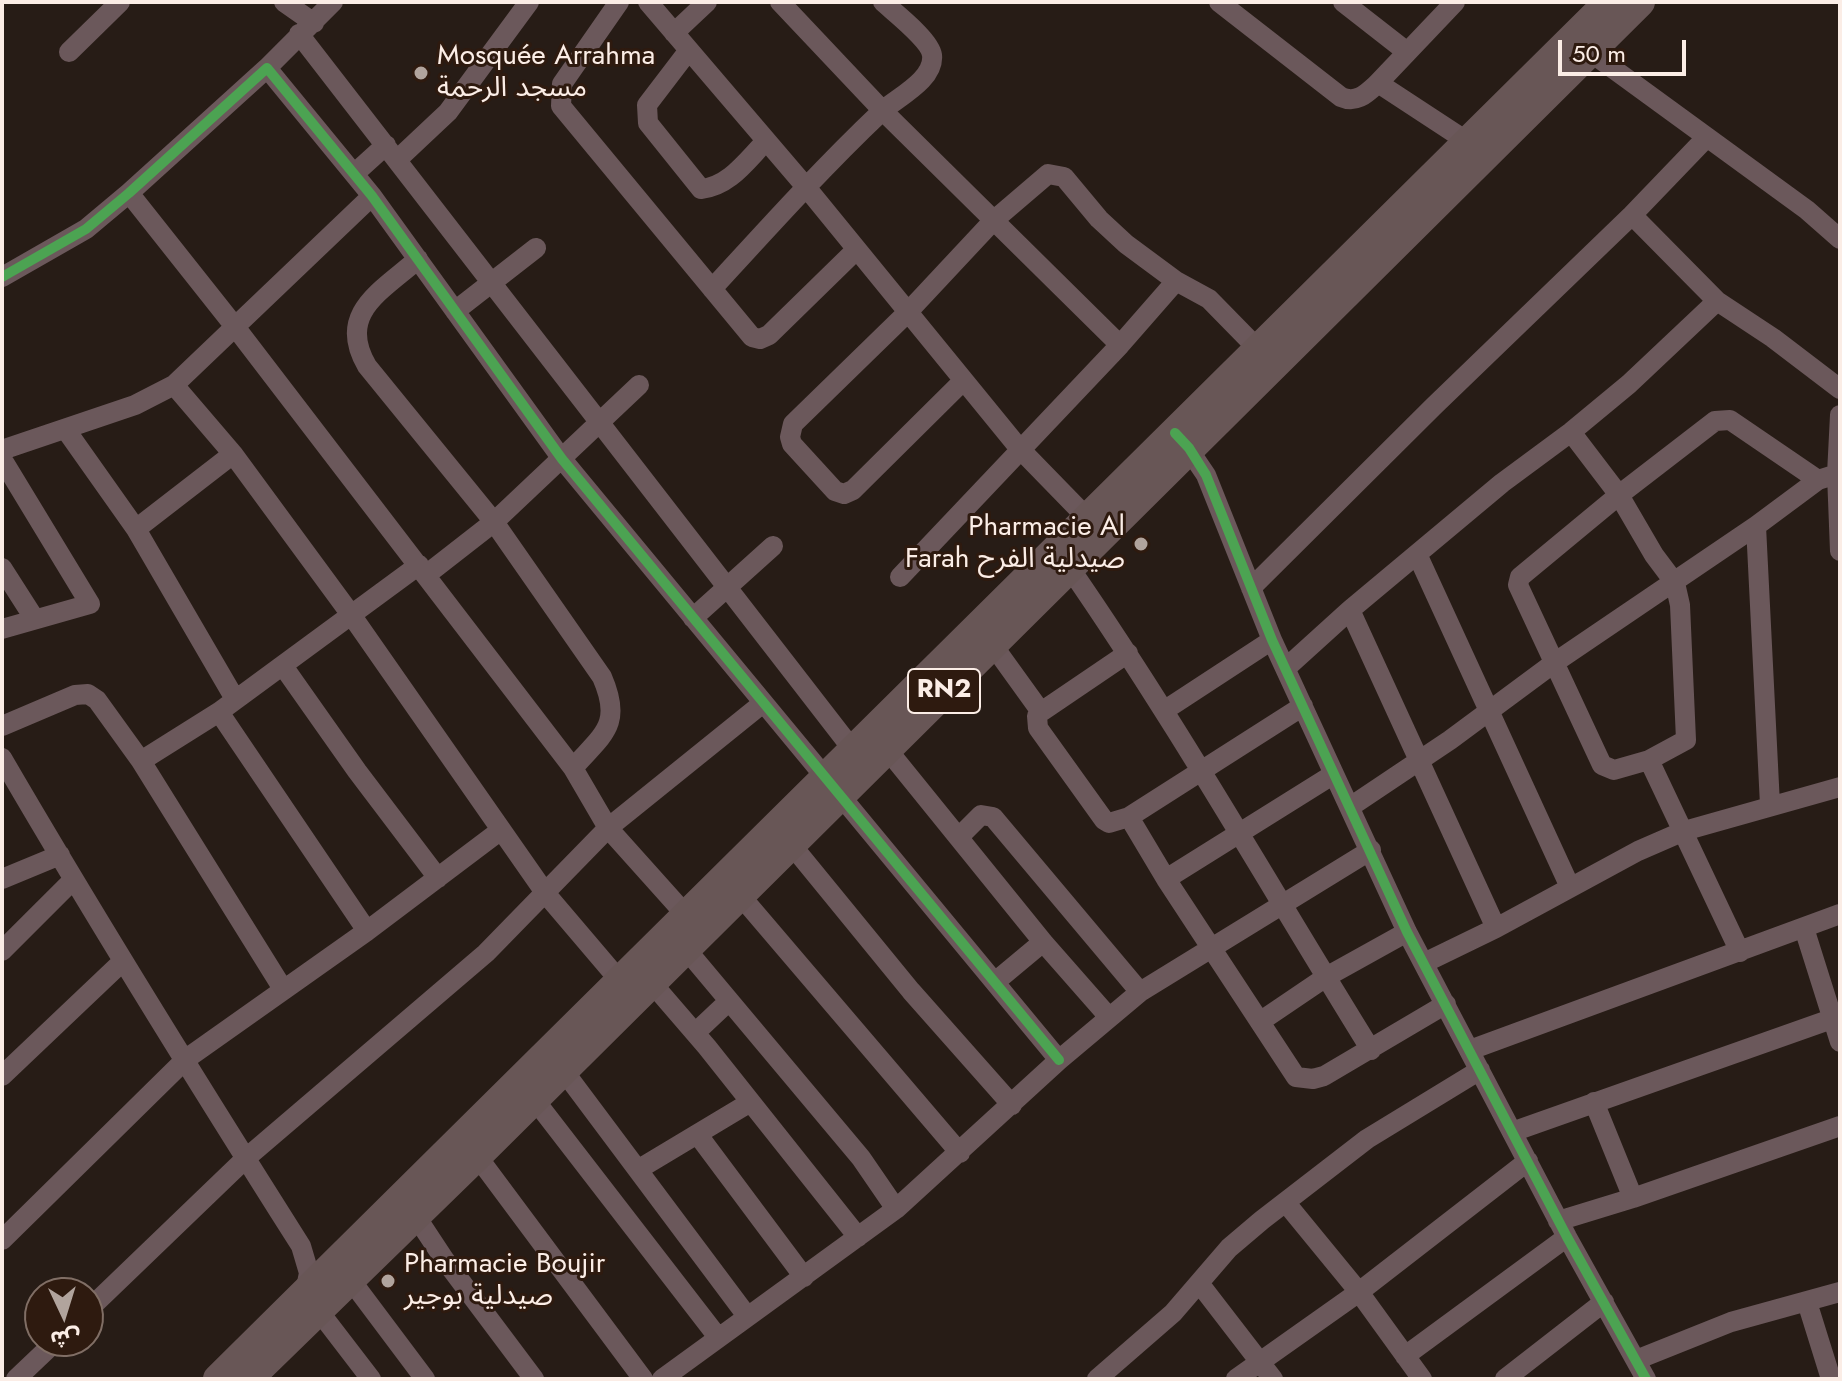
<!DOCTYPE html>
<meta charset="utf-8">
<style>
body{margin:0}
#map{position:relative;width:1842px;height:1381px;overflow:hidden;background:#271c16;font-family:Jost,"Noto Sans Arabic",sans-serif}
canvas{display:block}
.frame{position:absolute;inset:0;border:4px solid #fbede6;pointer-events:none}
.north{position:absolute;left:24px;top:1277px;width:80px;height:80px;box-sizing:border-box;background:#2e1a0f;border:2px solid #806e65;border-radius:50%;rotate:176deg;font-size:22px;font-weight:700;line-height:32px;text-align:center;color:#fbede6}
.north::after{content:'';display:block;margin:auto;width:28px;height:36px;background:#b1a49d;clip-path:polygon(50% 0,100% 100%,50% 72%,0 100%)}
.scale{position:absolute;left:1558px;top:40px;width:128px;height:36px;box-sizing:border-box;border:4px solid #fbede6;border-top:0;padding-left:10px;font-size:24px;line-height:28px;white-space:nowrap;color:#fbede6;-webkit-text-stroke:6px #2e1a0f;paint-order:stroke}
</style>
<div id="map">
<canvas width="1842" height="1381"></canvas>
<div class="frame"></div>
<div class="north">ش</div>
<div class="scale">50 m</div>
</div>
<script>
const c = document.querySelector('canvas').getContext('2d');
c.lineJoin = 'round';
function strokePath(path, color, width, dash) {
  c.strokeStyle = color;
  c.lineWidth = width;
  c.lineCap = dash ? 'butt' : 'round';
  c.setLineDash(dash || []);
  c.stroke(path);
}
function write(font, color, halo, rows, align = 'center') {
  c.font = font + ' Jost,"Noto Sans Arabic",sans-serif';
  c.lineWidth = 6;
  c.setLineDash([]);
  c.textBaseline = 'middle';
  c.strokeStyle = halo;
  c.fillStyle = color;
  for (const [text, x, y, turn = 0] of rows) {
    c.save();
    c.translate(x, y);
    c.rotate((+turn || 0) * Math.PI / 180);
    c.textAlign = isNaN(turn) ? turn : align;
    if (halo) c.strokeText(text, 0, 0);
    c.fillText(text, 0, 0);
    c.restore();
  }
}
strokePath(new Path2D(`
 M284,2L314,23
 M619,2L562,84L561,106L752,337L760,339L769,335L856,250
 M648,2L806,187L1019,448L1094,525
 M780,2L883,111L1120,345
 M1219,2L1341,97C1357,104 1367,93 1378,83
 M1343,2L1407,52
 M1455,2L1378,83L1468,142
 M674,33L707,2
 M299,34L853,750
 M1582,46L1807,210L1840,239
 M689,50L647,105L648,123L701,189C730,186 747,160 766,141
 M69,52L120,2
 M267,68L333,2
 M398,159L448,112L529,2
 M354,174L386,145
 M129,193L236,328L573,768L608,828L694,924
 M1632,215L1717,301L1773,338L1840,389
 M418,259C382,291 336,313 367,366L494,522L602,677C623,725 603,734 573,768
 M2,277L86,229L129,193L267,68L372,196L562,459L1059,1060
 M712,289C767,229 822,168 881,112C896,98 935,80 932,55C930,40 895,13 883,2
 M455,311L536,248
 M963,381L853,490L844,494L835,491L792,444L790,437L793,424L907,313L993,221L1048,174L1064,177L1099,219L1126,244L1176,281L1209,299L1258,349
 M174,385L233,454L352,616L546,894L620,981
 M1840,415L1837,474L1840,551
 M66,430L136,529L235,699
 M1571,432L1619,495L1654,555L1675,583L1680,605L1686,740L1649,760L1614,770L1602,765L1518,585L1520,577L1619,495L1715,421L1730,420L1818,480
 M1183,441L1206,475L1272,640L1407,932L1567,1237L1646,1379
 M2,450L135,405L174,385L372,196
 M2,459L90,604L2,629
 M1756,526L1770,805
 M136,529L233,454
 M1417,554L1570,887
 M1069,567C1177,723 1271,889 1371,1050
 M2,568L34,618
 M426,575L494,522L639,385
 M900,577L1120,345L1176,281
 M1251,588L1434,406L1632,215L1706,138
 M1350,610L1496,928
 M693,618L773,546
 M992,644L1041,712
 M1128,653L1041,712L1037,716L1038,728L1104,820L1109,823L1129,817L1303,706
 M283,666L357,771L438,878
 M1286,668L1350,610L1502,483L1571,432L1629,384L1717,301
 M1165,710L1272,640
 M219,712L367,931
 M2,726L75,695L88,694L97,700L141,761L283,989
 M886,748L1043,942L1108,1016
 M2,758C98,923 199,1085 301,1246L309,1273L305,1293L371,1379
 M1649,760L1740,952
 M141,761L219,712L419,565
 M1350,807L1450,740L1554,663L1756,526L1818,480L1837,474
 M1129,817L1166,879L1296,1077L1313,1079L1324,1076L1446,1004
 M959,837L981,815L993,817L1140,992
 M790,843L911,991L1012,1105
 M2,879L60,855
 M1166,879L1334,774
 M739,894L960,1153
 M1804,928L1840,1042
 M685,948L861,1158L896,1209
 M2,951L73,880
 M1424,963L1496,928L1638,851L1684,831L1840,787
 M651,982L707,1047L858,1237
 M995,982L1043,942
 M1261,1021L1326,977L1407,932
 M695,1033L729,1001
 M1470,1050L1840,914
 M563,1070L747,1316
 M2,1076L122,962
 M534,1099L717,1336
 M1594,1102L1633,1198
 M1512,1132L1840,1016
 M698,1135L804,1277
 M477,1156L643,1379
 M639,1169L749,1103
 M1286,1203L1359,1292L1422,1379
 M415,1215L444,1259L534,1379
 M1558,1221L1633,1198L1840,1126
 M2,1240L186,1059L367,931L501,830
 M350,1279L425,1379
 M1199,1283L1273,1379
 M1807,1302L1831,1379
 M88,1310L245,1159L486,953L608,828L763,703
 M1405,1356L1567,1237
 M1636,1360L1731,1322L1840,1292
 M16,1379L56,1341
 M662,1379L896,1209L1059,1060L1140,992L1371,850
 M1097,1379L1173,1313L1229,1248L1262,1220L1367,1139L1480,1070
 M1236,1379L1359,1292L1528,1161
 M1505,1379L1604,1302`), '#6b585b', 20);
strokePath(new Path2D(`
 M218,1379L1609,2
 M248,1379L477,1156L1640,2`), '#685656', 30);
strokePath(new Path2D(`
 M2,277L86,229L129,193L267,68L372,196L562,459L1059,1060
 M1175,433L1189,448L1206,475L1272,640L1407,932L1567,1237L1646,1379`), '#4ca352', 10);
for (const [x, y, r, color] of [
 [421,73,8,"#b1a49d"],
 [1141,544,8,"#b1a49d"],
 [388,1281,8,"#b1a49d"]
]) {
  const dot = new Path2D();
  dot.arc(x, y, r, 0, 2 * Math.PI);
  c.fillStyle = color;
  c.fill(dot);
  strokePath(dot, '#2e1a0f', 3);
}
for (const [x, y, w] of [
 [944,691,72]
]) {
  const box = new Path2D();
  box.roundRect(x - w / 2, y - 22, w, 44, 6);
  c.fillStyle = '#2e1a0f';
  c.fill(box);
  strokePath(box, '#fbede6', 2);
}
write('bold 26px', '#fbede6', null, [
 ["RN2",944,691]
]);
write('28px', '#fbede6', '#2e1a0f', [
 ["Mosquée Arrahma",437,57],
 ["مسجد الرحمة",437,89],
 ["Pharmacie Al",1125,528,"right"],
 ["Farah صيدلية الفرح",1125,560,"right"],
 ["Pharmacie Boujir",404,1265],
 ["صيدلية بوجير",404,1297]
], 'left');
</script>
